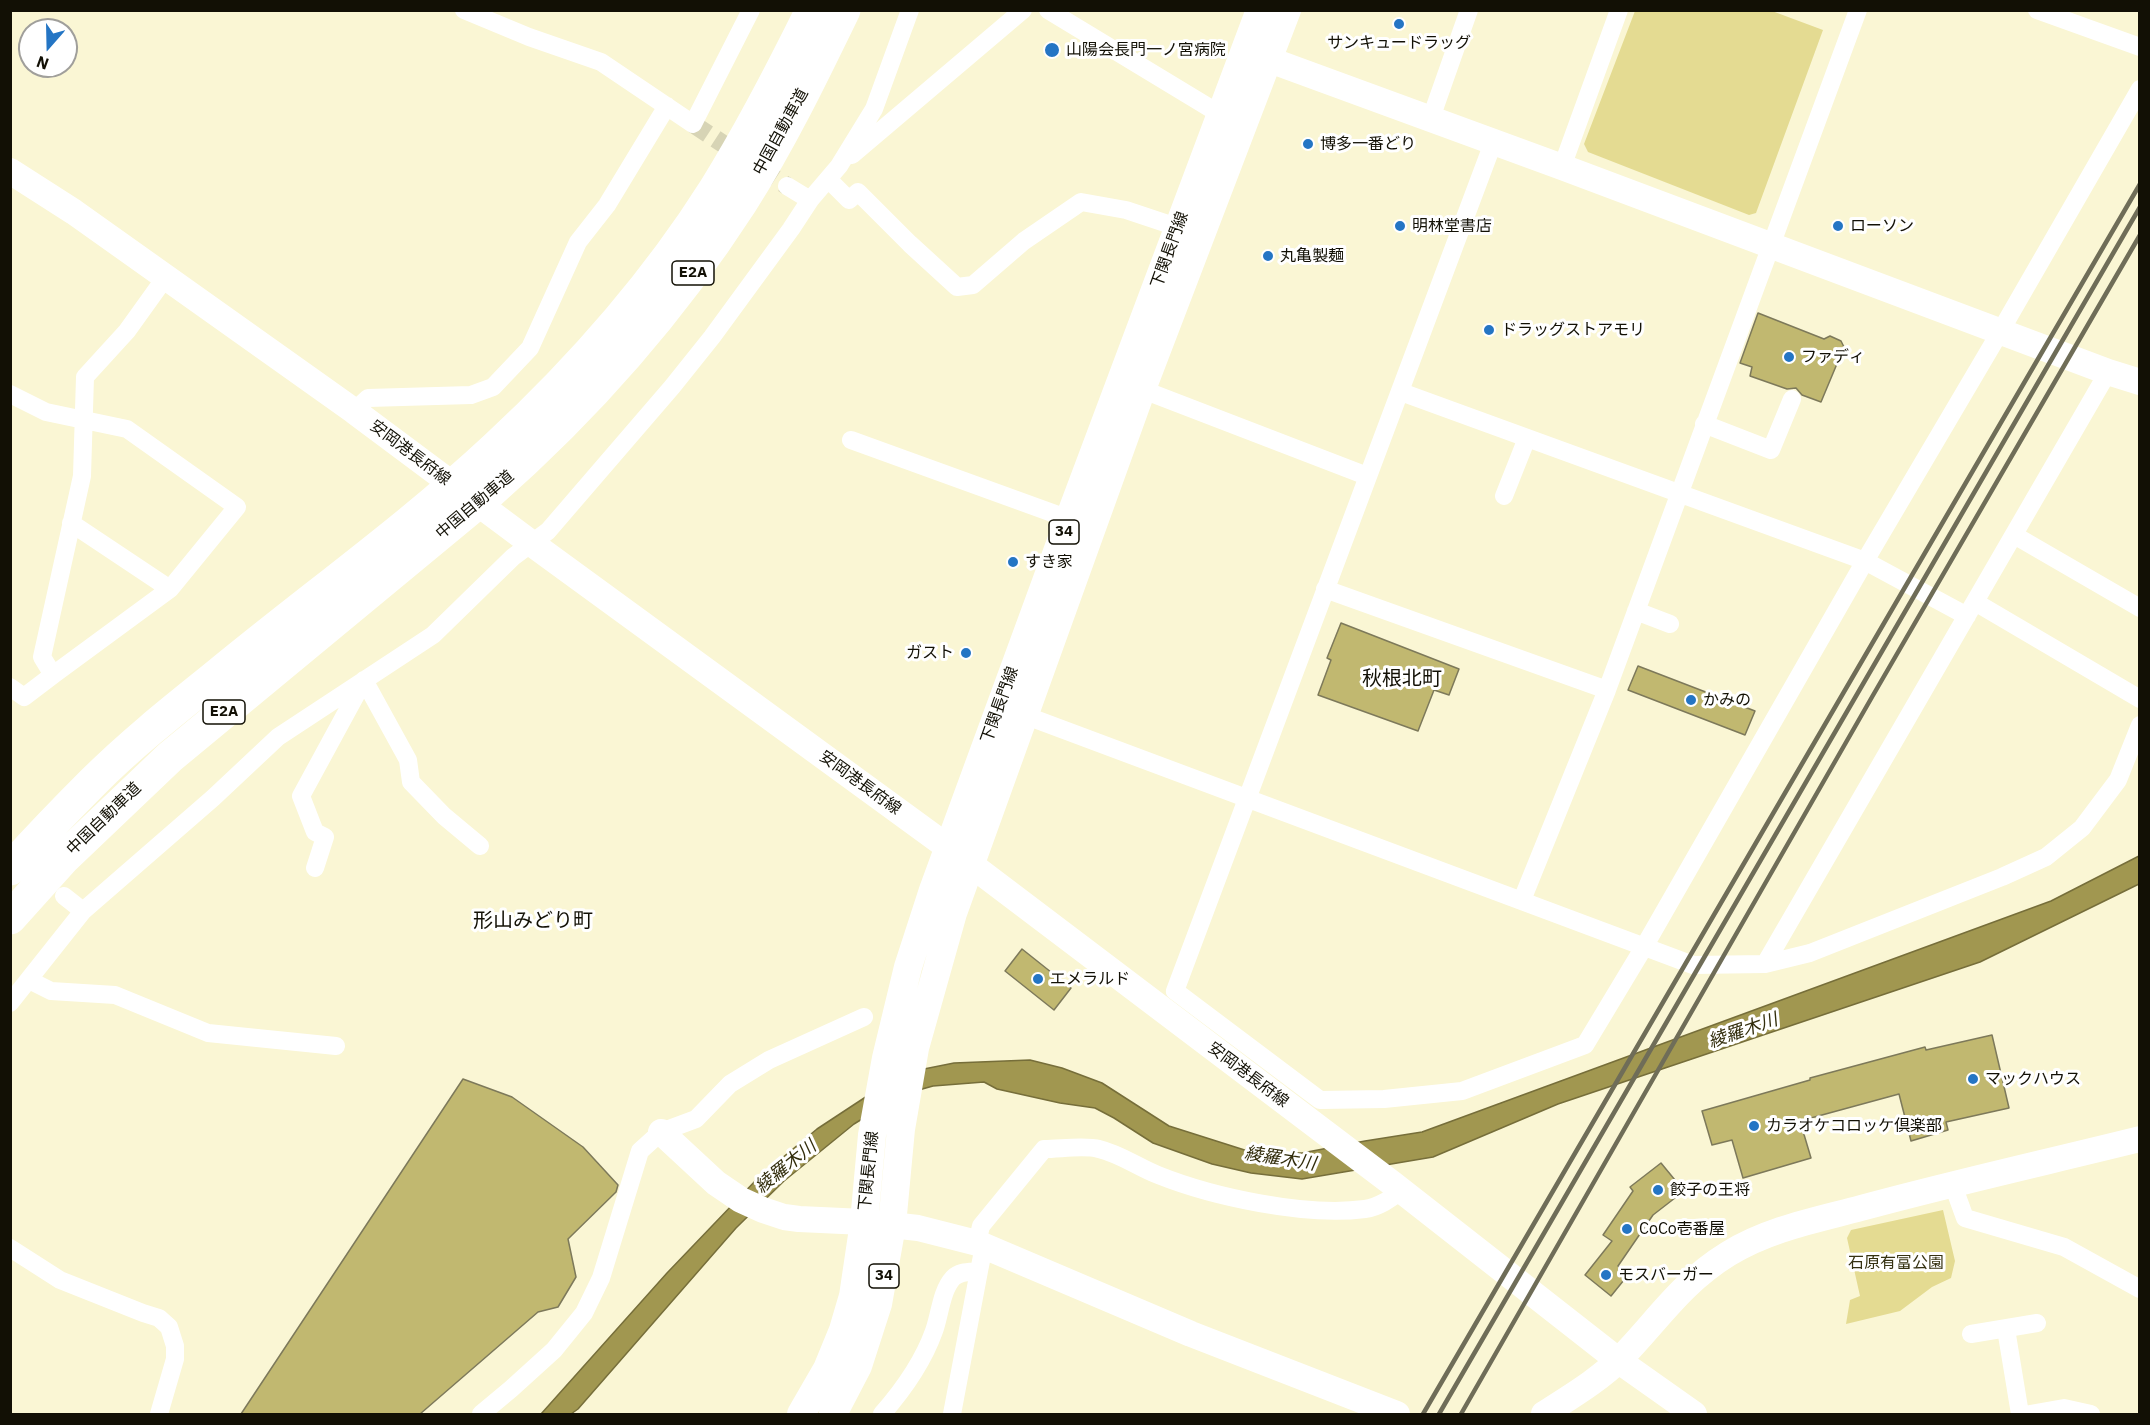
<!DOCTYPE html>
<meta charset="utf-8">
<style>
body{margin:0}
#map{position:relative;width:2150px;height:1425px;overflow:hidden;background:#faf6d4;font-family:"IBM Plex Sans",sans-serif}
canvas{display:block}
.frame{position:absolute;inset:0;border:12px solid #121005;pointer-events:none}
.north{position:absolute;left:18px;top:18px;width:60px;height:60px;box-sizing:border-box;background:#fff;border:2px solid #a09f9b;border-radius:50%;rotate:200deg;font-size:16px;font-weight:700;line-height:24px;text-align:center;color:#121005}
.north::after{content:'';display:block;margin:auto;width:21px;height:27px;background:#2475c4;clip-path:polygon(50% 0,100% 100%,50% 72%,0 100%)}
</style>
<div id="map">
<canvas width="2150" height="1425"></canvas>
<div class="frame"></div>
<div class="north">N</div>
</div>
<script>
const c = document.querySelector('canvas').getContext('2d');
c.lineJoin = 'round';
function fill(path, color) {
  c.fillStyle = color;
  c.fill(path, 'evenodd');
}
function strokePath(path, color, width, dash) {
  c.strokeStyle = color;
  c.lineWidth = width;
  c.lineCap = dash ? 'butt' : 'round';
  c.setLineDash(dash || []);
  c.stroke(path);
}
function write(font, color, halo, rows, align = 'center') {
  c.font = font + ' "IBM Plex Sans","Noto Sans JP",sans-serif';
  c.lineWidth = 6;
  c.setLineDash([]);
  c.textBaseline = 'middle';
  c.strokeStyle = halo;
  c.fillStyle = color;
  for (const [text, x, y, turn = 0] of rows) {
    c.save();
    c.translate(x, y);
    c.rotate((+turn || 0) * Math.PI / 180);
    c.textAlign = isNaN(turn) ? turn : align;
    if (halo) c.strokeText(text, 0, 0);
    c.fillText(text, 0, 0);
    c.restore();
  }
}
fill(new Path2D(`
 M1635,11H1772L1823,30L1756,213L1749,215L1588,152L1584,144Z
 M1943,1210L1955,1261L1951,1278L1932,1287L1900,1311L1846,1324L1850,1300L1860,1296L1847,1238L1851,1230Z`), '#e4db92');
const water = new Path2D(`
 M2139,856V884L1980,962L1558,1104L1433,1157L1302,1179L1251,1173L1212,1164L1153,1143L1114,1118L1095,1108L1060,1103L997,1089L984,1082L933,1086L901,1095L854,1124L784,1181L736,1228L578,1409L571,1414H541L667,1273L758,1178L817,1129L890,1081L924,1069L954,1063L1030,1060L1062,1068L1102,1083L1169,1126L1254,1153H1302L1365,1141L1422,1132L2051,901Z`);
fill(water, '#a19750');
strokePath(water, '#766e3a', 1.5);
const building = new Path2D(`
 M1758,313L1824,339L1830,336L1841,341L1844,347L1821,402L1802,395L1796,388L1787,389L1750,376L1752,367L1740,363Z
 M1341,623L1459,669L1449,695L1434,690L1418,731L1318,695L1331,660L1327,658Z
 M1638,666L1755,711L1745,735L1628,690Z
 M1022,949L1071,988L1054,1010L1005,971Z
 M1992,1035L2009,1108L1946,1122L1948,1130L1911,1141L1899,1094L1800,1121L1811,1158L1743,1178L1732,1140L1712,1145L1702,1111L1810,1080V1078L1925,1047L1926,1050Z
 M463,1079L512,1097L583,1147L618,1185L616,1192L568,1239L576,1277L558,1307L538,1312L420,1414H241Z
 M1661,1163L1684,1191L1653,1215L1618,1266L1628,1275L1611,1296L1585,1275L1612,1241L1603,1235L1633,1191L1630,1187Z`);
fill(building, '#c1b870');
strokePath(building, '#7d795a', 1.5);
strokePath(new Path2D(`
 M693,124L787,186`), '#d7d4b5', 18, [18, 9]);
strokePath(new Path2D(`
 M464,10L529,37L601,62L693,124L751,10
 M1048,10L1228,119
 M2037,10L2140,47
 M1431,118L1469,10
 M1493,143L1175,991L1320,1100L1384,1099L1462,1091L1585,1045L1644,947L1865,561L2000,332L2140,89
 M852,155L1023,10
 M1562,167L1619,10
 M828,179L849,200L858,192L910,244L957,287L973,285L1024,241L1081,202L1126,210L1186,230
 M787,186L810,200
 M1133,386L1367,476
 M1401,392L1865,561L1967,616
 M10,394L46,412L127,429L237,507L170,589
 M354,411L368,398L471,395L493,387L530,348L578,242L607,205L667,106
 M1704,424L1771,450L1792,399
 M851,440L1069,519
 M1504,496L1527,438
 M71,523L170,589L53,675L42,657L82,476L85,377L127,331L165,278
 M2014,535L2140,608
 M1325,589L1607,690
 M1975,602L2140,699
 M1636,611L1670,624
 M364,680L408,760L411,782L444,816L480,846
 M10,687L24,697L53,675
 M1016,712L1693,965L1765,964L1810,953L2002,877L2046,857L2082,828L2118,780L2140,725
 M315,868L325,837L315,832L301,796L363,682
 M64,896L83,911
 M1522,900L1607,690L1858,10
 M1765,964L2108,372
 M29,980L51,991L115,995L208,1033L336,1046
 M10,1003L83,911L213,798L278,737L433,635L513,557L548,531L672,387L712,337L791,229L810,200L839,166L874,109L910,10
 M1953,1185L1965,1218L2064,1247L2140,1289
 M977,1243L981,1226L1044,1149C1060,1149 1085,1145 1099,1149C1120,1154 1138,1167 1158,1175C1213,1197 1306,1217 1365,1209C1379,1207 1390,1199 1401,1191
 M10,1248L60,1280L143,1313L159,1318L169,1327L175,1346V1359L159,1414
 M2006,1329L2020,1414
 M1971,1334L2037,1323
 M481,1414L511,1389L554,1350L584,1313L601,1278L640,1151L661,1132L696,1119L730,1084L769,1060L864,1017
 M882,1414C903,1390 923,1362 934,1331C940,1315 941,1291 953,1278C960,1271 970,1272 979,1271L984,1246
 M952,1414L979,1271
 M2030,1414L2064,1408L2091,1414`), '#fff', 18);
strokePath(new Path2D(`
 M1248,52L1562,167L2108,372L2140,382
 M10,171L74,212L354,411L531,543L949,848L1393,1184L1619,1361L1694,1414
 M661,1132L716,1183L741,1200L763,1210L784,1217L799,1219L864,1222L918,1228L977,1243L1191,1334L1397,1414
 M1544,1414C1570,1397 1599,1380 1621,1358C1658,1320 1681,1283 1728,1254C1768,1229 1816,1220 1861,1208C1953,1183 2047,1162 2140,1139`), '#fff', 26);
strokePath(new Path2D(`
 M801,1414L827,1369L843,1330L853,1296L864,1222L872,1135L886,1058L908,967L933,890L1069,519L1260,10
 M833,1414L858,1366L878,1304L892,1225L901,1129L915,1048L953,913L1142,389L1287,10`), '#fff', 28);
strokePath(new Path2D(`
 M10,869C37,839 65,810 93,782C129,746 170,713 210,681C305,602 406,531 496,447C579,370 655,284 715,189C751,131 782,71 812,10
 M10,918L64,858L170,757L488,494C586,408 670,313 741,203C780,142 812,76 844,10`), '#fff', 33);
strokePath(new Path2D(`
 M1423,1414L2140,184
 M1439,1414L2140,207
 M1461,1414L1872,697L2140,235`), '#6f6d58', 4.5);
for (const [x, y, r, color] of [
 [1399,24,6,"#2475c4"],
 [1052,50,8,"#2475c4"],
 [1308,144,6,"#2475c4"],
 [1400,226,6,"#2475c4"],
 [1838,226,6,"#2475c4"],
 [1268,256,6,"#2475c4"],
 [1489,330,6,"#2475c4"],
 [1789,357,6,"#2475c4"],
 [1013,562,6,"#2475c4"],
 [966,653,6,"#2475c4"],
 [1691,700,6,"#2475c4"],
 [1038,979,6,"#2475c4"],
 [1973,1079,6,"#2475c4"],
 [1754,1126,6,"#2475c4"],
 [1658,1190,6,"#2475c4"],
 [1627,1229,6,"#2475c4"],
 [1606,1275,6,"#2475c4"]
]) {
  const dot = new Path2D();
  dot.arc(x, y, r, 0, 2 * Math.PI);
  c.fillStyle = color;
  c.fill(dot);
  strokePath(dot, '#fff', 2);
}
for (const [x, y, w] of [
 [693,273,42],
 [1064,532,30],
 [224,712,42],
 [884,1276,30]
]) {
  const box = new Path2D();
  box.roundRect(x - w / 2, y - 12, w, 24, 4.5);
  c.fillStyle = '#fff';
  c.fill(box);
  strokePath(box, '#121005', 1.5);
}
write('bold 15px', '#121005', null, [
 ["E2A",693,273],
 ["34",1064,532],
 ["E2A",224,712],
 ["34",884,1276]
]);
write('16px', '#121005', '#fff', [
 ["サンキュードラッグ",1399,43,"center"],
 ["山陽会長門一ノ宮病院",1066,50],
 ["博多一番どり",1320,144],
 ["明林堂書店",1412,226],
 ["ローソン",1850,226],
 ["丸亀製麺",1280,256],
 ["ドラッグストアモリ",1501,330],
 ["ファディ",1801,357],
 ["すき家",1025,562],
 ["ガスト",954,653,"right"],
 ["かみの",1703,700],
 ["エメラルド",1050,979],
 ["マックハウス",1985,1079],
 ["カラオケコロッケ倶楽部",1766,1126],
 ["餃子の王将",1670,1190],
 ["CoCo壱番屋",1639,1229],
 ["モスバーガー",1618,1275]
], 'left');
write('16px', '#121005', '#fff', [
 ["中国自動車道",781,132,-61],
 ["下関長門線",1170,250,-70],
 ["安岡港長府線",410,453,37],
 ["中国自動車道",475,505,-40],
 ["下関長門線",1000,705,-70],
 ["安岡港長府線",860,783,36],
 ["中国自動車道",104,819,-44],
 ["安岡港長府線",1248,1075,37],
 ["下関長門線",869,1171,-84]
]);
write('16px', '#363212', '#fff', [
 ["石原有富公園",1896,1263]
]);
write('italic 18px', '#322d0c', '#fff', [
 ["綾羅木川",1743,1031,-19],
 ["綾羅木川",1280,1159,9],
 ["綾羅木川",786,1167,-39]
]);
write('20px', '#121005', '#fff', [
 ["秋根北町",1402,679],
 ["形山みどり町",533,921]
]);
</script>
